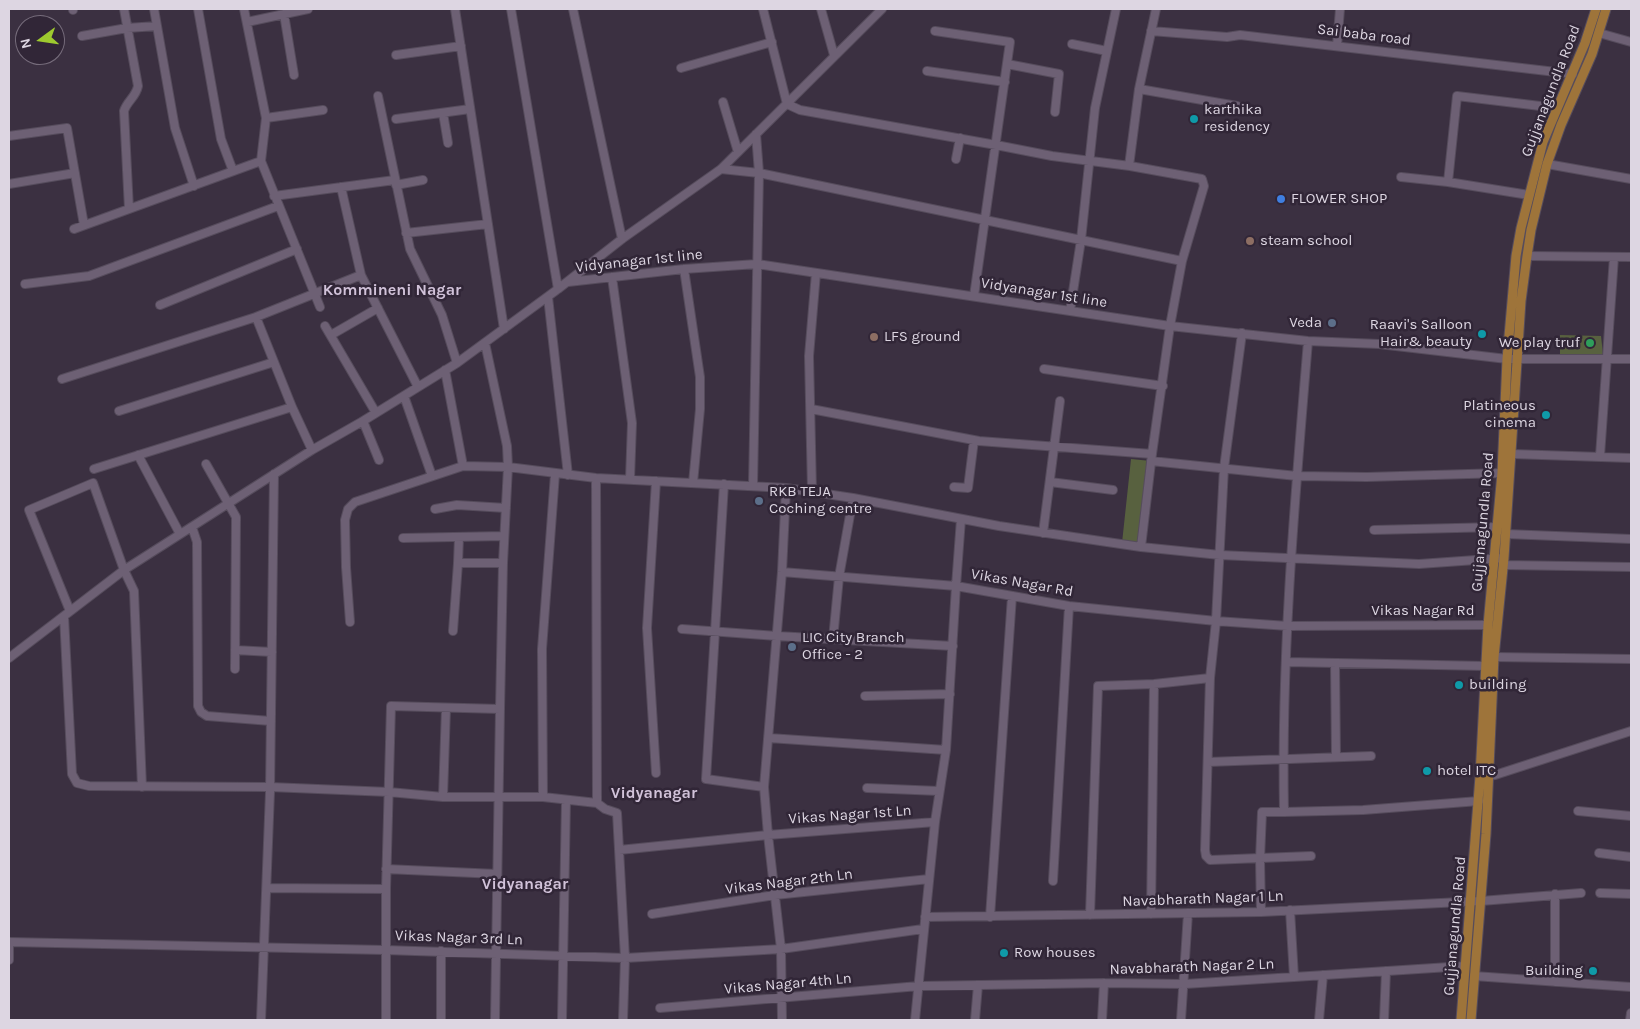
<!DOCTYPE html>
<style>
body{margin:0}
#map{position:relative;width:1640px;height:1029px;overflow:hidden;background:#3b3041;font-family:Karla,sans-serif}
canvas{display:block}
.frame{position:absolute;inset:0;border:10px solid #ddd6e2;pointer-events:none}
.north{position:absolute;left:15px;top:15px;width:50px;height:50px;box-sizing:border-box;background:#312637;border:1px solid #766c7b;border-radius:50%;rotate:256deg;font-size:14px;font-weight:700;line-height:20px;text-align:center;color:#ddd6e2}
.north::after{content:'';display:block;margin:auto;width:18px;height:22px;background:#9eca2f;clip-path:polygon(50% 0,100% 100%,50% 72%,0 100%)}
</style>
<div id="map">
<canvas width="1640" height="1029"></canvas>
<div class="frame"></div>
<div class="north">N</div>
</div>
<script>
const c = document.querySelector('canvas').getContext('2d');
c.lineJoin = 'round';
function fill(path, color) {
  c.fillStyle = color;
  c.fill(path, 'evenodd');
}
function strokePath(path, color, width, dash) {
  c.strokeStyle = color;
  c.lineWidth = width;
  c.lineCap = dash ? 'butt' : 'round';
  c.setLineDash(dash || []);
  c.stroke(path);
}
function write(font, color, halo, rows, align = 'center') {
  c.font = font + ' Karla,sans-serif';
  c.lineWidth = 5;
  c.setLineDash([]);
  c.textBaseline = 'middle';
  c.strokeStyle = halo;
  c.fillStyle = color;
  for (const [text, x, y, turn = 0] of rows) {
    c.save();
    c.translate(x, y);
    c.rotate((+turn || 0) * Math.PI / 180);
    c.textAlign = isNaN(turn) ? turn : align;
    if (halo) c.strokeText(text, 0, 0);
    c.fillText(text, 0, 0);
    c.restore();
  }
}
fill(new Path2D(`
 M1560,335L1601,336L1603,354H1560Z
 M1131,459L1151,461L1141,547L1122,543Z`), '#58613f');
const minor = new Path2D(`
 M73,9V10
 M124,9L138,86C136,97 127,101 124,111L129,209
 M154,9L157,26
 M198,9L221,139L233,171
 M244,9L266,118L261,161L320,307
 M455,9L504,329
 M511,9L558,289
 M573,9L622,239
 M763,9L787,104L800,110L996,145L1052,156L1130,166L1202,179L1204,186L1182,261L1170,326L1152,454L1141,547L1220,555L1419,564L1504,558
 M821,9L834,55
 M284,14L294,75
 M247,22L308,9
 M935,31L1010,42L974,296
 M1151,31L1227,37L1240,35L1573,74
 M1599,33L1631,42
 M82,36L127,28L157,26L175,128L194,186
 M1072,44L1107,51
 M1337,46L1340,9
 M396,55L461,46
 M1007,64L1059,74L1055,112
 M681,68L772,42
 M927,71L1005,82
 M1139,89L1237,106
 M378,96L410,249L442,315L457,363
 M723,102L738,152
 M443,113L448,143
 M266,118L323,110
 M396,119L470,109
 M9,136L67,128L84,225
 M956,159L960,138
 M1547,164L1631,179
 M1129,166L1139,89L1156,9
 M721,169L759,173L1182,261
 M1401,177L1448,182
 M9,184L75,173
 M396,185L423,180
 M341,187L361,275L418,387
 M1529,195L1448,182L1457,96L1557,108
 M274,196L395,180
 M74,229L261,161
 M406,233L488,224
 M1527,256L1631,257
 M684,269L700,377V409L693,483
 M612,277L632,423L630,479
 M568,282L684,269L757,264L1170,326L1308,341L1379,344L1507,359H1631
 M25,284L89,276L278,206
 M548,297L568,475
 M160,305L297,249
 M1070,311L1081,240L1095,108L1116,9
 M256,317L292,407L312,450
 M325,326L376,413
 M1242,333L1224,468L1216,621L1210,678L1205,850L1206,856L1210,860L1311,856
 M331,335L378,308
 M485,343L507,446L508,467L503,563L500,709L495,1020
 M1044,369L1163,386
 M445,370L463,466
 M62,379L256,317L361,275
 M404,396L432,476
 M811,409L979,441L1152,454
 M119,411L274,362
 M363,421L379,460
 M1512,454L1631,458
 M138,455L180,534
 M1600,456L1614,257
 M1151,461L1297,476L1367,477L1502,473
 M206,464L236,517L235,669
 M94,469L292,407
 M596,478L597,803L605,809L617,813L625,958L623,1020
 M656,481L647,628L656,773
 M1050,482L1113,490
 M724,484L706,779L764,787
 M753,486L759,173L756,134
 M954,487L968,488L974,440
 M786,488L853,498L999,526L1141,547
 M812,491L809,356L816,273
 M435,509L457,505L506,508
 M192,527L197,542L198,706L201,712L207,716L271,721
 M1374,530L1497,527
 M1043,533L1060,401
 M1506,534L1631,539
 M403,538L504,536
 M458,563L459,537
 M1504,565L1631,567
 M782,572L956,586L961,519
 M70,611L29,510L93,483L124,570L134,591L142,787
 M64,616L72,774L77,783L89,786L270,787L389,792L443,797H543L597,803
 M350,622L346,567L345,520L348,509L355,502L463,466L508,467L596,478L786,488L782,572L764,787L768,835L781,949L782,1020
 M682,629L777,636L953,646
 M453,631L458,563H503
 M833,639L839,577L853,498
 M235,650L272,652
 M1494,657L1631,659
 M9,658L124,570L312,450L363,421L457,363L558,289L622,239L721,169L882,9
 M1287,662L1486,666
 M1335,663L1336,757
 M865,696L950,694
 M769,738L946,750
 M1208,762L1371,756
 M1485,776L1495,775L1631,731
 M867,788L939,791
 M443,797L446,708
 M543,797L542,649L555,474
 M1578,811L1631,816
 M1284,812L1363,810L1479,801
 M619,850L768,835L935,822
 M1599,853L1631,857
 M386,869L497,874
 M1053,881L1069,606
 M267,888L386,889
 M1600,893L1631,894
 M1555,894V982
 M1290,910L1294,977
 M1261,912L1260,859L1262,812H1284C1281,655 1295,497 1308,341
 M652,914L775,895L929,879
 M1151,914L1154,684
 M1090,915L1098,686L1154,684L1210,678
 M925,917L1261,912L1481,901L1581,893
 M990,917L1012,596
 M9,960V942L385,950L625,958L781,949L923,929
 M1474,976L1631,987
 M660,1008L919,986L1104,983L1185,984L1465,966
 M261,1020L270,792L274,474
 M386,1020V889L391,706L500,709
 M441,1020V951
 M562,1020L566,800
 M915,1020L935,822L946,750L956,586L1069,606L1216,621L1288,626L1488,625
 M975,1020L978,985
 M1102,1020L1104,983
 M1181,1020L1188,913
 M1319,1020L1323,975
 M1384,1020L1386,971
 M1630,1020L1631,1013`);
const major = new Path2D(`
 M1461,1020L1480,776L1488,625L1502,473L1507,359L1516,256L1521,228L1543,142L1585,43L1596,9
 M1471,1020L1486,834L1494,657L1504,558L1521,301L1527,256L1531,230L1547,164L1561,125L1592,54L1606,9`);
strokePath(minor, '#564c5c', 10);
strokePath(major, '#564c5c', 11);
strokePath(minor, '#6d6074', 8);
strokePath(major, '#9e743a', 9);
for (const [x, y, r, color] of [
 [1194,119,5,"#0f9aa8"],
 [1281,199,5,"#3f7fe0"],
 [1250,241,5,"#8d6e63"],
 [1332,323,5,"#5c6f8a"],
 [1482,334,5,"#0f9aa8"],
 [874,337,5,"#8d6e63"],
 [1590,343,5,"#2e9e5b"],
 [1546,415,5,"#0f9aa8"],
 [759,501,5,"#5c6f8a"],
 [792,647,5,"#5c6f8a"],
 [1459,685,5,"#0f9aa8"],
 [1427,771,5,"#0f9aa8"],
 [1004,953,5,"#0f9aa8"],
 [1593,971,5,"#0f9aa8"]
]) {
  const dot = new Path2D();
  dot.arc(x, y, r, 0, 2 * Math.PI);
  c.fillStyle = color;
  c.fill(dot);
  strokePath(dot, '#312637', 2);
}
write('15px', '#ddd6e2', '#312637', [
 ["Sai baba road",1364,35,7],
 ["Gujjanagundla Road",1551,91,-69],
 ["Vidyanagar 1st line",639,261,-6],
 ["Vidyanagar 1st line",1044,293,9],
 ["Gujjanagundla Road",1483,522,-85],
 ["Vikas Nagar Rd",1022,583,10],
 ["Vikas Nagar Rd",1423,611],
 ["Vikas Nagar 1st Ln",850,815,-4],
 ["Vikas Nagar 2th Ln",789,882,-7],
 ["Navabharath Nagar 1 Ln",1203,899,-2],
 ["Gujjanagundla Road",1455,926,-85],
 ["Vikas Nagar 3rd Ln",459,938,2],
 ["Navabharath Nagar 2 Ln",1192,967,-2],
 ["Vikas Nagar 4th Ln",788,984,-5]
]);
write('15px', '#ddd6e2', '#312637', [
 ["karthika",1204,110],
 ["residency",1204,127],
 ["FLOWER SHOP",1291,199],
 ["steam school",1260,241],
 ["Veda",1322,323,"right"],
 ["Raavi's Salloon",1472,325,"right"],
 ["Hair& beauty",1472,342,"right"],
 ["LFS ground",884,337],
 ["We play truf",1580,343,"right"],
 ["Platineous",1536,406,"right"],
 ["cinema",1536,423,"right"],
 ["RKB TEJA",769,492],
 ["Coching centre",769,509],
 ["LIC City Branch",802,638],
 ["Office - 2",802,655],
 ["building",1469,685],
 ["hotel ITC",1437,771],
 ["Row houses",1014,953],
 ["Building",1583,971,"right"]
], 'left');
write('bold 16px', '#d1c2d9', '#312637', [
 ["Kommineni Nagar",392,290],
 ["Vidyanagar",654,793],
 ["Vidyanagar",525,884]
]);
</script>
